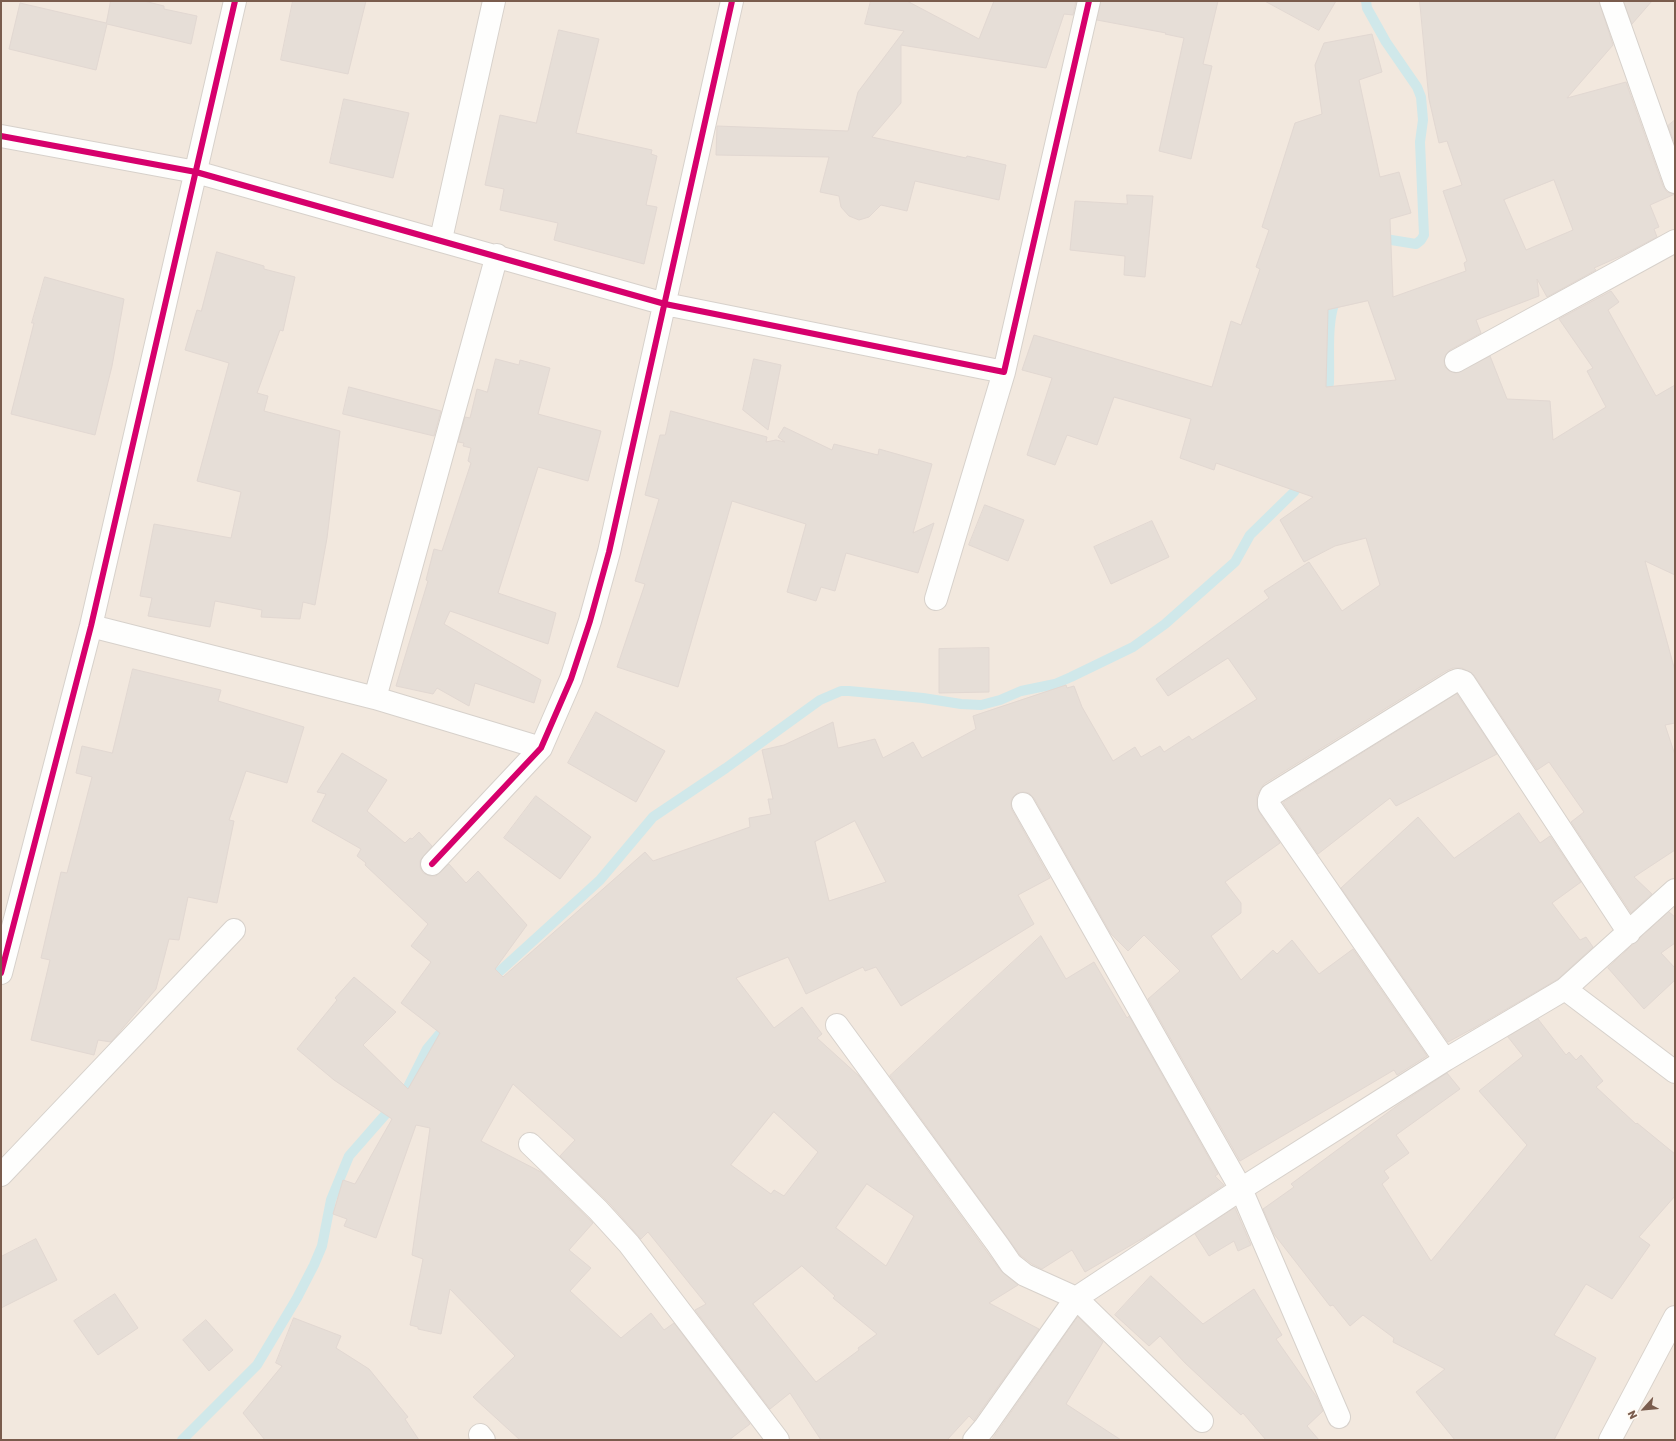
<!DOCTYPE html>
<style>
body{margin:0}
#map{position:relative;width:1676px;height:1441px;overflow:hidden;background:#f9f5f0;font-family:Rubik,sans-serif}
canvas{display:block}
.frame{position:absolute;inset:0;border:2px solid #7a5c4d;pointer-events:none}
.north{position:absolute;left:1624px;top:1389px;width:40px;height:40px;-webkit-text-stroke:3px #fffaf3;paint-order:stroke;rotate:243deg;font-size:11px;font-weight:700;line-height:16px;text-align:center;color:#7a5c4d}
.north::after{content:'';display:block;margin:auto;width:14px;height:18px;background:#7a5c4d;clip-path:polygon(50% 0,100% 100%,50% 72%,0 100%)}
</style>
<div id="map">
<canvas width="1676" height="1441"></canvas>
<div class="frame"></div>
<div class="north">N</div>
</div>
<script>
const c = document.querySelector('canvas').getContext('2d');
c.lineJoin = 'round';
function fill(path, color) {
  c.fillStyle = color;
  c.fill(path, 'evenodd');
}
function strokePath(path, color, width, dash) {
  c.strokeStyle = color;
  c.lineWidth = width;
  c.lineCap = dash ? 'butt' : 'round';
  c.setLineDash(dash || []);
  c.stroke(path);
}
fill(new Path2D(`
 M1,1H1675V1440H1Z`), '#f2e8de');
strokePath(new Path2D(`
 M1366,1L1367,8L1386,42L1417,87L1421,97L1423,120L1420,142L1424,235L1421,240L1416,244L1379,238
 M1325,400C1326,394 1329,388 1329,382C1330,354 1326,324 1336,298
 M489,981L600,880L653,817L726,768L820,700L841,691H849L923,698L961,704L981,705L1000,700L1021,691L1055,684L1071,677L1133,647L1165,624L1235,562L1250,535L1294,492L1301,479
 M182,1440L257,1365L297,1298L314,1265L322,1246L331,1200L349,1156L406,1091L427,1049L448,1024`), '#d0e8ea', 10);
const building = new Path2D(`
 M111,1H144L164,6V9L197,16L191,44L107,24L96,70L9,49L20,3L106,23Z
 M293,1H366L348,74L281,60Z
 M871,1H907L979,39L994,1H1076L1073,15L1064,14L1046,68L901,45V103L872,137L966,158L967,156L1006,165L999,200L915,181L907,211L881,205L869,217L859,220L849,216L841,207L839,196L820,192L829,157L716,155L717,126L848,131L858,92L904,31L865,24Z
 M1101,1H1218L1203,64L1212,66L1191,159L1159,151L1184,38L1165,34L1166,33L1097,20Z
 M1265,1H1336L1319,30Z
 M1420,1H1599L1613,45L1567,98L1626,82L1663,186L1667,192L1675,194L1650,205L1659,227L1654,229L1657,237L1621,256L1594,268L1596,270L1547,297L1537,279L1539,296L1476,320L1481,333L1450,350L1446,354L1444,360L1445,367L1449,371L1456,373L1490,356L1507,399L1550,401L1553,440L1606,407L1587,371L1593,368L1559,319L1611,291L1619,302L1608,310L1656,396L1675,385V575L1645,561L1675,671V723L1665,725L1675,755V850L1634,877L1652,894L1631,913L1571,822L1584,812L1549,762L1537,770L1474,675L1462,668H1453L1446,671L1264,784L1257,795V805L1259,812L1280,843L1225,882L1241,903V913L1211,936L1241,980L1273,950L1277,954L1292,940L1319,974L1353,949L1427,1056L1397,1075L1394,1070L1240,1161L1148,999L1180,971L1144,935L1128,951L1111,934L1034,798L1029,793L1023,792L1017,793L1012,798L1011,804L1012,810L1050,878L1018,895L1034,924L901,1006L876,967L865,971L863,967L806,994L788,957L736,978L774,1028L802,1007L822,1034L817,1038L859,1076L1001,1271L1018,1285L989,1303L1039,1329L975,1419L974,1421L969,1416L947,1440H821L790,1393L770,1409L695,1310L706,1304L648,1232L641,1239L610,1204L560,1156L575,1140L513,1084L481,1141L541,1172L593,1223L569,1250L591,1268L570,1291L621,1338L651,1313L664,1330L674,1323L750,1424L729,1440H520L473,1397L515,1356L450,1289L441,1334L418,1329V1327L410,1325L423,1259L412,1255L430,1128L416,1125L376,1238L344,1226L347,1219L333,1214L343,1180L355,1184L392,1119L334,1080L297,1049L337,1000L335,998L354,977L396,1012L363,1045L408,1089L440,1033L401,1003L431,962L411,946L428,924L365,865L366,863L357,856L361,849L312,821L326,794L317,792L342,753L387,780L367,811L405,843L410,838L412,839L419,832L432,846L420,861V867L423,873L430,876H436L449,864L466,883L478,871L527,925L495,969L503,977L645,852L653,861L750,827L749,818L771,814L768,799H773L762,750L784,745L833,722L838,748L875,739L883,758L913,742L922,758L976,729L973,716L1066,685L1067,688L1074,686L1082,707L1113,761L1135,747L1141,757L1160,746L1164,752L1189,736L1192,740L1257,699L1228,658L1168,696L1156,679L1269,598L1264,591L1309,562L1342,611L1380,585L1366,538L1335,546L1304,562L1280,520L1313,497L1216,463L1214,470L1180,458L1191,419L1114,397L1097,445L1067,435L1055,465L1027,455L1052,378L1022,370L1034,335L1212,387L1231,321L1241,325L1260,269L1256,267L1269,230L1262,227L1295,123L1322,114L1315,65L1324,43L1372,34L1382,72L1359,80L1380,177L1399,172L1411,213L1390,219L1393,297L1466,271L1464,263L1467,261L1443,191L1462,185L1447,141L1439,143L1429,99ZM1554,180L1573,230L1526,250L1504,200ZM1368,301L1396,380L1326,387L1328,310ZM855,821L886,882L829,901L815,842ZM774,1112L818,1152L784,1196L774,1190L771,1194L731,1165ZM867,1184L914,1216L886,1266L836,1228ZM802,1266L835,1296L833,1298L877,1334L858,1348L859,1350L816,1382L753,1304Z
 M1624,1H1652L1632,24Z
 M559,30L599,39L576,133L652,150L651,154L657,156L646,205L657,207L644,264L554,240L558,223L500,210L504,189L485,185L500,115L536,123Z
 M344,99L409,113L393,178L330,163Z
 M1675,120V144L1668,126Z
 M1127,195L1153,196L1145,277L1124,275L1125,256L1070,250L1075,201L1127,204Z
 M217,252L264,266V269L295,277L283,331L280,330L257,393L268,396L264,411L340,431L327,538L315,605L303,602L300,619L261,617L262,610L215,601L210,627L148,616L152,598L140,596L154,524L231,538L241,492L197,481L229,363L185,350L197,310L201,311Z
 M45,277L124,299L112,366L95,435L11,414L34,323H32Z
 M496,359L519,365L520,360L550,368L538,414L601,431L588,481L538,467L498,593L556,613L548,644L450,611L444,624L541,680L534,703L475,683L469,706L437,688L433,694L396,686L428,581L426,580L434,549L442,551L471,463L468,461L471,448L463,446L464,443L458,442L465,417L470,418L477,389L487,392Z
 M754,359L781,365L768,430L743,410Z
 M349,387L441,411L434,436L343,414Z
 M671,411L767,437L766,442L776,440L785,442L778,437L784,427L832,450L834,444L878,455L879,449L932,464L913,533L934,523L918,573L846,553L835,591L821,587L816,601L787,592L806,524L732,501L678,687L617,667L645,584L635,581L659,499L645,495L660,435H665Z
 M985,505L1024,520L1008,561L969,545Z
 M1152,521L1169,557L1111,584L1094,547Z
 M989,648V692L939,693V649Z
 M133,669L221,690L218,701L304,727L287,783L246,771L229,820L234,821L217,903L188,897L179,940L169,939L156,989L111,1042L98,1040L94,1055L31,1040L50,960L41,958L61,872L67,873L92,777L76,773L82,746L112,753Z
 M1457,694L1497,754L1396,806L1390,798L1318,854L1283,803Z
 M596,712L665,751L636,802L568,763Z
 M536,796L591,837L560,879L504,838Z
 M1519,813L1540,843L1550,836L1581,882L1552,903L1580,940L1586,937L1593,947L1558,979L1474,1028L1448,1042L1341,888L1418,817L1454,858Z
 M1669,912L1675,917V943L1661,953L1675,968V980L1644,1009L1608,968Z
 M1041,936L1066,979L1094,962L1127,1018L1129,1016L1218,1174L1215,1176L1224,1185L1152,1233L1085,1272L1072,1250L1042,1269L1032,1264L1020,1255L890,1076Z
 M1538,1019L1566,1055L1569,1052L1576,1060L1581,1055L1603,1081L1596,1087L1636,1124L1637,1123L1675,1154V1196L1639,1237L1650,1245L1612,1299L1586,1284L1554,1335L1596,1358L1554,1440H1455L1416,1392L1445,1369L1393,1342L1394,1338L1363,1315L1350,1326L1333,1305L1330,1306L1274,1234L1263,1209L1294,1187L1291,1184L1398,1105L1447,1073L1460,1089L1396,1135L1409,1153L1384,1171L1389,1178L1382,1184L1431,1261L1527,1145L1479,1091L1523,1056L1508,1037Z
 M1235,1208L1251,1245L1238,1251L1234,1241L1209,1256L1195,1234Z
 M36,1239L57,1280L1,1308V1257Z
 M1151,1276L1203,1324L1254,1289L1282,1335L1276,1339L1316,1396L1323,1411L1307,1426L1319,1440H1266L1243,1413L1241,1415L1185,1363L1160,1336L1149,1346L1115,1315Z
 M115,1294L138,1328L98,1355L74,1321Z
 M1078,1317L1103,1342L1066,1404L1121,1440H992Z
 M294,1318L341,1336L336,1348L369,1369L408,1417L405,1419L419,1440H265L243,1413L282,1366L276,1363Z
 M206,1320L233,1350L209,1371L183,1340Z`);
fill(building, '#e6ded7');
strokePath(building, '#e2d8d2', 1);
const minor = new Path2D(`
 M1611,1L1675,182
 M1,136L196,172L665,304L1004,372L1089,1
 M441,239L494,1
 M1456,361L1675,241
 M936,599L1004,372
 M91,626L375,698L497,255
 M375,698L541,748
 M1023,804L1241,1189L1339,1417
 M432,864L541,748L571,679L590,621L609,552L732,1
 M1,973L91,626L235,1
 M1565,989L1675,1072
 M837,1025L998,1245L1011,1264L1025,1275L1076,1298L1202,1421
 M1445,1060L1269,805V800L1271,795L1453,682L1458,680L1464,682L1629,933
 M530,1144L598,1210L629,1244L778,1440
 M1,1175L234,930
 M480,1435L484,1440
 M974,1440L985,1427L1076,1298L1241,1189L1445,1060L1565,989L1675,890`);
const secondary = new Path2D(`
 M1610,1440L1675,1317`);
strokePath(minor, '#d7d1cb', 24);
strokePath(secondary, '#d9d2cb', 24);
strokePath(minor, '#fefefd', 22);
strokePath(secondary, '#fefefd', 22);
strokePath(new Path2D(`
 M1,136L196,172L665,304L1004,372L1089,1
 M432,864L541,748L571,679L590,621L609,552L732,1
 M1,973L91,626L235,1`), '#d6006c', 6);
</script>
